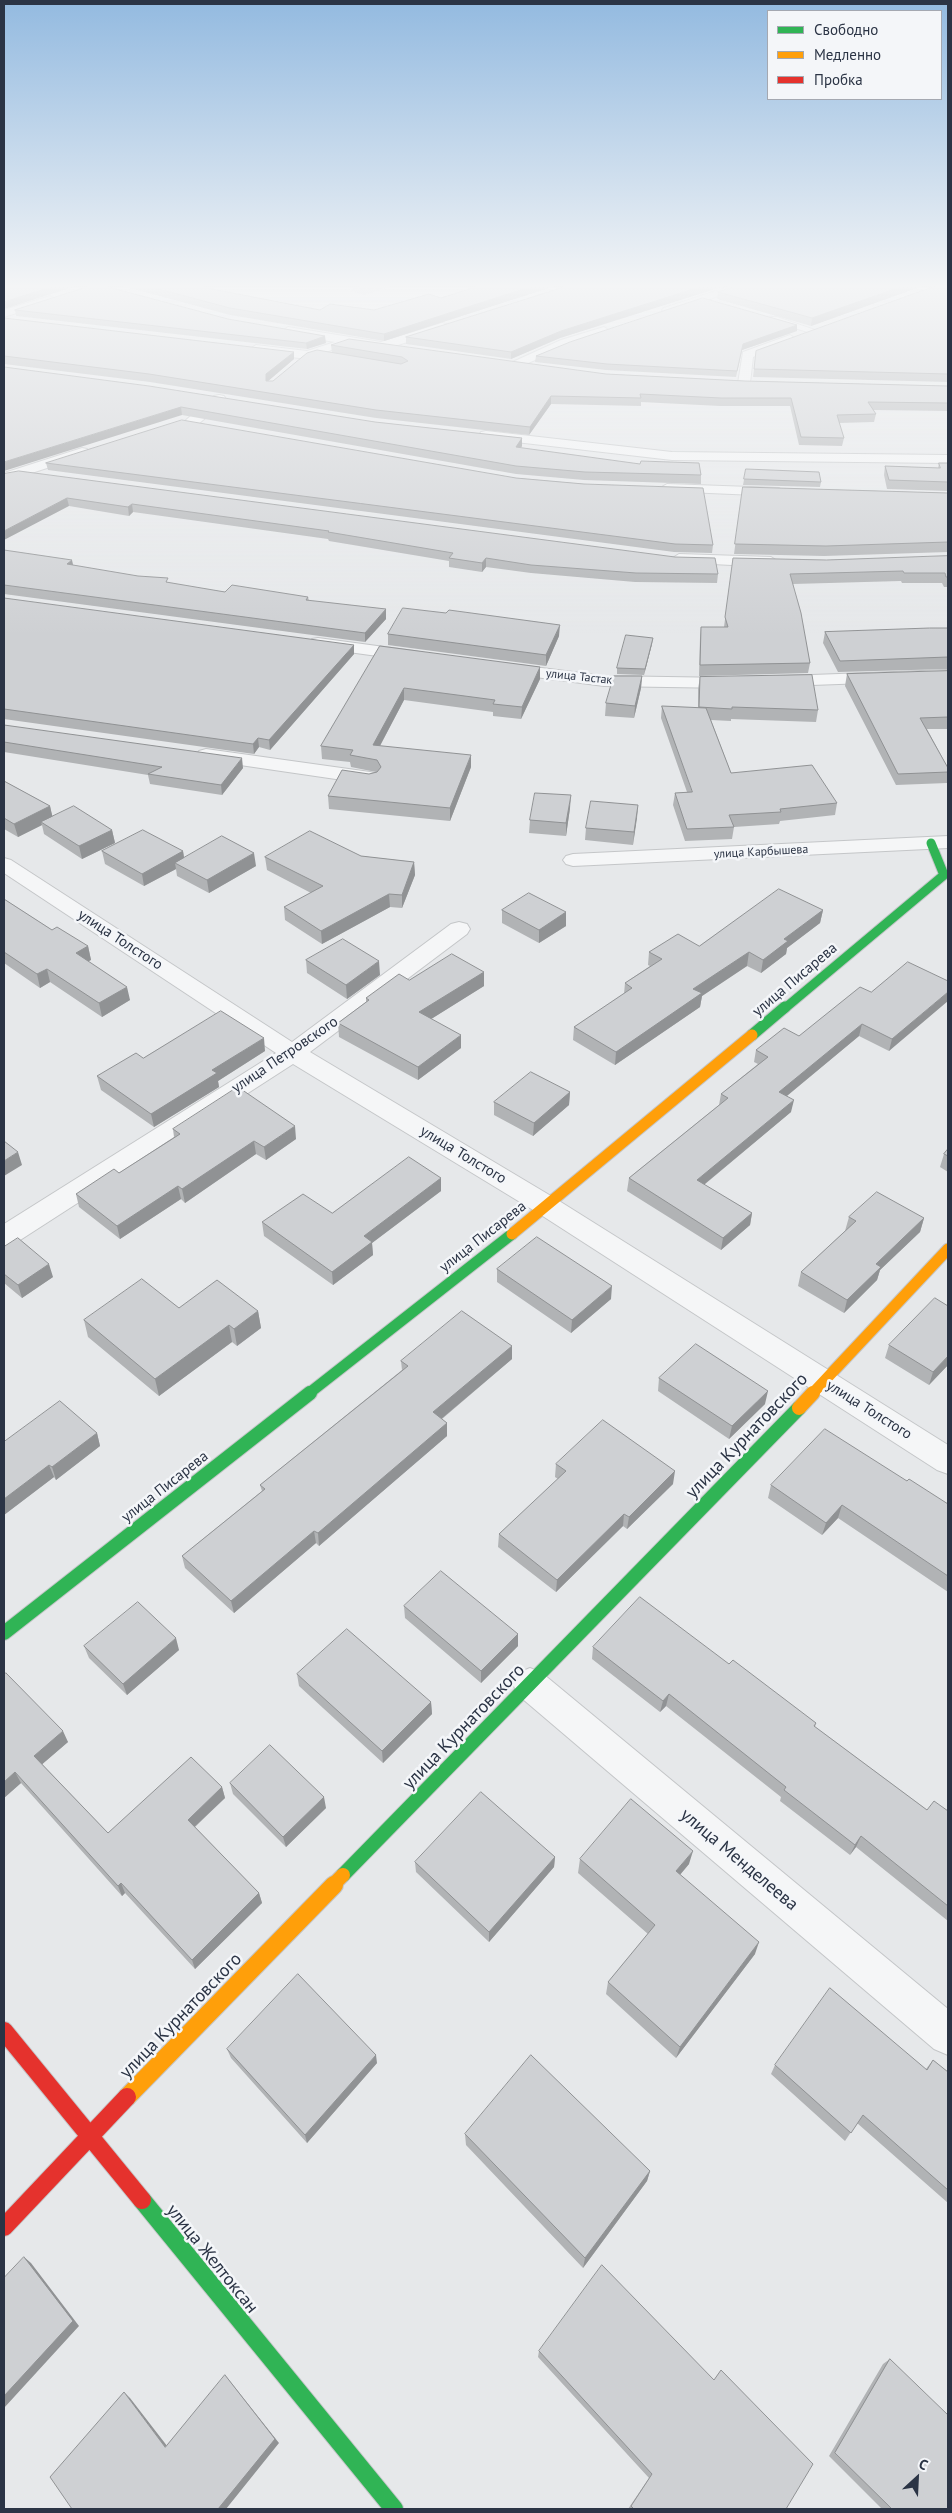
<!DOCTYPE html>
<meta charset="utf-8">
<style>
body{margin:0}
#map{position:relative;width:952px;height:2513px;overflow:hidden;background:#e6e8ea;font-family:"PT Sans",sans-serif}
canvas{display:block}
.frame{position:absolute;inset:0;border:5px solid #2b3445;pointer-events:none}
.legend{position:absolute;left:767px;top:10px;width:175px;height:90px;box-sizing:border-box;background:#f4f6f9;border:1px solid #a4a8b1;margin:0;padding:6px 9px;list-style:none;font-size:15px;color:#2b3445}
.legend li{display:flex;align-items:center;gap:10px;height:25px}
.legend b{width:25px;border:1px solid #a4a8b1}
.north{position:absolute;left:892px;top:2453px;width:50px;height:50px;-webkit-text-stroke:4px #f4f6f9;paint-order:stroke;rotate:25deg;font-size:14px;font-weight:700;line-height:20px;text-align:center;color:#2b3445}
.north::after{content:'';display:block;margin:auto;width:18px;height:22px;background:#2b3445;clip-path:polygon(50% 0,100% 100%,50% 72%,0 100%)}
</style>
<div id="map">
<canvas width="952" height="2513"></canvas>
<div class="frame"></div>
<ul class="legend">
<li><b style="height:6px;background:#30b455"></b>Свободно</li>
<li><b style="height:6px;background:#ff9f0a"></b>Медленно</li>
<li><b style="height:6px;background:#e5322d"></b>Пробка</li>
</ul>
<div class="north">С</div>
</div>
<script>
const c = document.querySelector('canvas').getContext('2d');
c.lineJoin = 'round';
function fill(path, color) {
  c.fillStyle = color;
  c.fill(path, 'evenodd');
}
function strokePath(path, color, width, dash) {
  c.strokeStyle = color;
  c.lineWidth = width;
  c.lineCap = dash ? 'butt' : 'round';
  c.setLineDash(dash || []);
  c.stroke(path);
}
function write(font, color, halo, rows, align = 'center') {
  c.font = font + ' "PT Sans",sans-serif';
  c.lineWidth = 5;
  c.setLineDash([]);
  c.textBaseline = 'middle';
  c.strokeStyle = halo;
  c.fillStyle = color;
  for (const [text, x, y, turn = 0] of rows) {
    c.save();
    c.translate(x, y);
    c.rotate((+turn || 0) * Math.PI / 180);
    c.textAlign = isNaN(turn) ? turn : align;
    if (halo) c.strokeText(text, 0, 0);
    c.fillText(text, 0, 0);
    c.restore();
  }
}
fill(new Path2D(`
 M367,284H398L364,295L348,290Z`), '#d4d7dd');
const lane = new Path2D(`
 M771,317H777L818,331L811,333L771,321Z`);
const street = new Path2D(`
 M737,284H754L672,312H664L662,310L664,308Z
 M50,296L56,299L54,301L4,317V310Z
 M442,323L446,324V330L382,350L347,344L308,359L256,353L250,349L256,345L307,351L335,342L284,334L282,331L288,327L381,342Z
 M604,327L610,331L608,334L569,346L516,368L512,369L506,365L561,340Z
 M790,335L796,339L794,342L753,357L750,383L744,387L739,386L738,383L743,352Z
 M219,395L224,396L226,399L224,402L196,426H186L184,423L186,420L214,396Z
 M486,431L672,452L948,455V463L672,460L481,438L479,435L481,432Z
 M82,448L87,449L89,452L87,455L4,482V473Z
 M667,484L779,488L786,492L779,496L662,491L660,488Z
 M679,554L771,557L779,562L771,567L673,562L671,559Z
 M318,638L414,651L420,652L423,656L420,660L414,661L312,647L309,643L312,639Z
 M503,663L604,676L730,678L948,670V680L730,688L604,686L497,672L494,668L497,664Z
 M206,749L370,772L377,774L380,778L377,782L370,784L199,759L196,755L199,751Z
 M948,836V848L573,866L566,864L563,860L566,856L573,854Z
 M4,858L11,860L292,1042L451,924L459,922L467,924L470,929L467,934L310,1052L556,1199L948,1445V1474L937,1470L538,1213L293,1064L14,1244L4,1247V1224L276,1053L4,873Z
 M530,1668L542,1673L948,2009V2055L934,2049L518,1695L513,1684L518,1673Z`);
const fastFar3 = new Path2D(`
 M784,1009L944,875L931,843`);
const fastFar2 = new Path2D(`
 M752,1035L785,1007
 M308,1394L512,1234`);
const fastFar1 = new Path2D(`
 M4,1633L310,1393
 M343,1875L799,1408`);
const fast = new Path2D(`
 M142,2200L394,2509`);
const slowFar2 = new Path2D(`
 M512,1234L752,1035
 M812,1394L948,1249`);
const slowFar1 = new Path2D(`
 M799,1408L813,1393
 M332,1886L343,1875`);
const slow = new Path2D(`
 M127,2097L334,1885`);
const jam = new Path2D(`
 M4,2031L142,2200
 M4,2227L127,2097`);
strokePath(lane, '#c4c6c8', 2);
strokePath(street, '#c4c6c8', 2);
strokePath(fastFar3, '#c4c6c8', 11);
strokePath(fastFar2, '#c4c6c8', 13);
strokePath(fastFar1, '#c4c6c8', 16);
strokePath(fast, '#c4c6c8', 20);
strokePath(slowFar2, '#c4c6c8', 13);
strokePath(slowFar1, '#c4c6c8', 16);
strokePath(slow, '#c4c6c8', 20);
strokePath(jam, '#c4c6c8', 20);
fill(lane, '#f5f6f7');
fill(street, '#f5f6f7');
strokePath(fastFar3, '#30b455', 9);
strokePath(fastFar2, '#30b455', 11);
strokePath(fastFar1, '#30b455', 14);
strokePath(fast, '#30b455', 18);
strokePath(slowFar2, '#ff9f0a', 11);
strokePath(slowFar1, '#ff9f0a', 14);
strokePath(slow, '#ff9f0a', 18);
strokePath(jam, '#e5322d', 18);
fill(new Path2D(`
 M115,284H193L207,288L320,310H374L441,298L485,284H561L384,341L230,315Z
 M574,284H731L560,338L511,359L406,344V337Z
 M743,284H928L811,326L717,299L718,292Z
 M948,284V383V382L753,377L756,351Z
 M15,310L228,319L326,343L307,349L16,316Z
 M4,318L294,359L268,381H273L332,353L331,345L606,374L745,381L948,386V411L873,410L876,414L874,422L839,423L844,438L842,446L799,445L790,406H720L641,402V406L551,404L529,435L376,418L150,382L4,364Z
 M797,325V331L742,350L736,377L606,370L535,362L536,356Z
 M4,367L375,422L522,438V446L521,448L701,475V484L584,480L516,474L182,415Z
 M46,463L516,478L584,484L713,545L712,553L674,552L48,470Z
 M939,463H948V492V491L887,489L884,475L885,466L938,468Z
 M746,469L821,482L820,487L743,485Z
 M4,474L718,574L717,583L635,582L531,573L486,567L482,572L449,567V561L329,541L328,539L133,512L129,516L69,506Z
 M743,487L948,493V554V552L824,556L734,554Z
 M4,550L73,565L169,583L225,592L308,597L309,601L386,609V619L365,642L4,594Z
 M948,556V587H944L942,583H902L901,581L793,584L810,663L808,673L699,676L700,638L701,627H724L733,558L826,560Z
 M4,598L354,654L270,750L259,747L254,754L4,719Z
 M446,613L559,636L546,666L388,645V634Z
 M948,628V669L838,672L823,643L825,632Z
 M652,644L644,675L617,674V668Z
 M380,646L540,679L521,719L493,716V712L404,700L380,746L471,767L450,821L329,809L328,796L369,774L376,772L351,767L350,762L322,759L321,746Z
 M948,671V729H927L948,768V779L947,783L896,785L845,686L847,674Z
 M642,676L641,688L634,718L605,716L606,703Z
 M700,677L818,710L816,722L731,719V721L711,720L731,773L837,803L835,815L780,821L779,824L734,827L732,839L685,841L673,805L675,793L687,792L661,718L662,706L698,708V689Z
 M4,725L243,768L222,795L150,784L148,775L4,752Z
 M4,781L50,806L52,816L112,830L115,843L82,859L44,834L42,825L18,837L4,829Z
 M638,805L633,845L585,840L586,828Z
 M570,808L566,836L529,833L530,820Z
 M102,851H183L184,858L256,866L209,893L177,876L176,869L144,886L105,864Z
 M361,856L414,862L415,875L402,908L390,907L322,944L285,920L284,907L311,893L267,870L265,857Z
 M4,899L52,930L88,946L91,960L88,961L130,1000L102,1017L50,982L40,988L4,963Z
 M502,910L566,912V926L539,943L502,923Z
 M823,910L820,923L787,948L786,954L761,973L747,966L702,996L700,1007L615,1065L573,1040L574,1027L624,994L625,983L650,966L648,965L649,952L699,946Z
 M306,960L380,975L347,999L307,973Z
 M484,972V986L431,1019L461,1048L418,1080L339,1037L338,1023L366,1002V998L409,980Z
 M948,981L889,1051L859,1036L787,1096L791,1112L704,1185L752,1213L750,1225L721,1250L627,1191L629,1178L719,1105L721,1094L758,1064L754,1062L756,1050L799,1036L871,992Z
 M265,1051L218,1081L219,1087L154,1127L101,1090L97,1076L143,1058Z
 M570,1092L569,1105L533,1136L494,1115V1102Z
 M173,1129L296,1139L266,1160L256,1154L185,1203L181,1199L120,1239L79,1207L76,1194L119,1173L174,1137Z
 M948,1149V1172L940,1167L944,1154Z
 M441,1178V1191L372,1243L373,1255L333,1285L264,1236L262,1222L332,1213Z
 M849,1217L924,1218L920,1232L880,1270L877,1280L844,1313L798,1286L801,1272L845,1231Z
 M4,1247L53,1277L22,1298L4,1283Z
 M497,1269L611,1299L571,1333L497,1282Z
 M179,1308L258,1311L261,1328L237,1346L232,1342L159,1396L88,1337L84,1320Z
 M889,1345L948,1365L929,1385L885,1358Z
 M512,1346V1359L442,1419L447,1423V1436L319,1546L316,1543L234,1613L185,1568L182,1556L262,1491L260,1485L402,1370L401,1361Z
 M659,1378L765,1404L729,1439L658,1391Z
 M97,1433L100,1446L56,1480L54,1477L4,1515V1442Z
 M556,1464L673,1484L627,1529L623,1526L556,1592L498,1547L499,1534L558,1479L555,1477Z
 M907,1481L948,1504V1592L838,1518L822,1535L768,1498L771,1485Z
 M404,1606L518,1634V1646L481,1683L405,1618Z
 M84,1646L179,1650L127,1695L89,1658Z
 M593,1647L729,1664L816,1723L815,1727L927,1810L948,1811V1921L856,1847L850,1855L780,1801L781,1797L666,1706L660,1712L592,1659Z
 M297,1674L431,1702L432,1714L383,1763L299,1686Z
 M4,1675L68,1742L42,1764L108,1833L222,1787L225,1798L195,1827L259,1893L262,1903L195,1969L125,1893L122,1896L21,1783L4,1798Z
 M230,1783L326,1808L286,1847L233,1794Z
 M555,1857L554,1867L489,1942L416,1872L415,1862Z
 M580,1859L689,1864L680,1875L755,1954L676,2058L606,1994L608,1982L648,1934L578,1873Z
 M227,2049L377,2063L307,2143L231,2058Z
 M933,2060L948,2072V2203L857,2123L845,2141L771,2074L775,2065L926,2069Z
 M465,2134L650,2171L647,2181L583,2268L466,2145Z
 M539,2351L714,2380L721,2370L786,2509H628L649,2478L538,2357Z
 M890,2359L948,2509H882L829,2456L883,2364Z`), '#b1b3b5');
fill(new Path2D(`
 M60,284H83L4,309V302Z
 M539,284H561L384,341V334Z
 M709,284H731L560,338L511,359V352L561,331Z
 M909,284H928L811,326L812,318Z
 M797,325V331L742,350L736,377L743,344Z
 M325,336L326,343L307,349L306,343Z
 M294,352V359L267,382L266,381V374Z
 M551,396V404L529,435L530,427Z
 M181,407L182,415L4,471V462Z
 M522,438V446L515,455L516,447Z
 M67,498L69,506L4,540V531Z
 M132,504L133,512L129,516L128,507Z
 M486,558V567L482,572V563Z
 M72,560L74,569L67,564Z
 M386,609V619L365,642V633Z
 M560,625L559,636L546,666V655Z
 M653,638L652,644L644,675L645,669Z
 M354,645V654L270,750L269,740Z
 M540,667V679L521,719L522,707Z
 M642,676L641,688L634,718L635,706Z
 M404,688V700L374,757L373,745Z
 M258,738L259,747L254,754L253,744Z
 M471,755V767L450,821V808Z
 M242,758L243,768L222,795L221,785Z
 M571,795L570,808L566,836V823Z
 M638,805L637,818L633,845L634,832Z
 M50,806L53,819L41,822L42,825L18,837L14,824Z
 M112,830L115,843L82,859L79,846Z
 M183,851L185,864L175,863L176,869L144,886L142,874Z
 M254,853L256,866L209,893L207,880Z
 M414,862L415,875L402,908V895Z
 M389,894L390,907L322,944L321,931Z
 M823,910L820,923L787,948L786,954L761,973L763,960L784,939Z
 M566,912V926L539,943V930Z
 M88,946L91,960L79,966L76,953Z
 M749,952L747,966L702,996L700,1007L615,1065L616,1052L693,989Z
 M379,961L380,975L347,999L346,985Z
 M47,969L50,982L40,988L37,974Z
 M484,972V986L420,1026L419,1012Z
 M127,987L130,1000L102,1017L99,1003Z
 M948,992V1001L889,1051L892,1039Z
 M862,1024L859,1036L777,1104L779,1092Z
 M461,1035V1048L418,1080V1067Z
 M264,1038L265,1051L218,1081L219,1087L154,1127L151,1114L212,1070Z
 M570,1092L569,1105L533,1136L534,1123Z
 M794,1100L791,1112L695,1192L697,1180Z
 M295,1126L296,1139L266,1160L264,1147Z
 M254,1141L256,1154L185,1203L182,1189Z
 M18,1152L22,1165L4,1176V1161Z
 M441,1178V1191L372,1243L373,1255L333,1285L332,1272L364,1236Z
 M178,1186L181,1199L120,1239L117,1226Z
 M752,1213L750,1225L721,1250L723,1238Z
 M924,1218L920,1232L880,1270L877,1280L844,1313L847,1300L876,1264Z
 M49,1264L53,1277L22,1298L18,1285Z
 M612,1286L611,1299L571,1333L572,1320Z
 M258,1311L261,1328L237,1346L234,1329Z
 M229,1325L232,1342L159,1396L155,1379Z
 M512,1346V1359L434,1425L433,1412Z
 M948,1356V1365L929,1385L933,1372Z
 M768,1391L765,1404L729,1439L732,1426Z
 M447,1423V1436L319,1546L318,1533Z
 M97,1433L100,1446L56,1480L52,1467Z
 M49,1465L54,1477L4,1515V1499Z
 M675,1471L673,1484L627,1529L629,1517Z
 M842,1505L838,1518L822,1535L826,1523Z
 M624,1514L623,1526L556,1592L557,1580Z
 M314,1531L316,1543L234,1613L231,1601Z
 M518,1634V1646L481,1683V1671Z
 M176,1638L179,1650L127,1695L123,1684Z
 M669,1694L666,1706L660,1712L663,1701Z
 M431,1702L432,1714L383,1763L382,1751Z
 M63,1731L68,1742L39,1767L34,1756Z
 M15,1772L21,1783L4,1798V1782Z
 M222,1787L225,1798L191,1830L188,1820Z
 M324,1797L326,1808L286,1847L283,1837Z
 M861,1836L856,1847L850,1855L855,1845Z
 M693,1851L689,1864L672,1884L676,1871Z
 M555,1857L554,1867L489,1942V1932Z
 M121,1883L125,1893L122,1896L118,1886Z
 M259,1893L262,1903L195,1969L192,1960Z
 M759,1942L755,1954L676,2058L680,2047Z
 M376,2055L377,2063L307,2143L305,2135Z
 M650,2171L647,2181L583,2268L585,2258Z
 M24,2257L31,2263L79,2326L4,2408V2396Z
 M225,2375L279,2443L226,2509H218Z
 M124,2392L130,2398L171,2451L165,2447Z`), '#909294');
const building = new Path2D(`
 M4,284H60L4,302Z
 M97,284L228,319L325,336L306,343L15,310Z
 M140,284H193L207,288L320,310L330,304L374,310L429,294L441,298L485,284H539L384,334L230,308Z
 M574,284H709L561,331L511,352L406,337Z
 M743,284H909L812,318L718,292Z
 M941,284H948V374L754,369L756,351Z
 M703,298L797,325L743,344L737,371L607,364L536,356L570,342Z
 M4,318L294,352L266,374V381H273L307,353L317,350L401,364L408,361L402,357L331,345L349,339L606,374L745,381L948,386V403L868,402L876,414L837,415L844,438L801,437L791,398H721L640,394L641,398L551,396L530,427L376,410L149,374L4,356Z
 M4,367L149,386L375,422L522,438L516,447L640,464L641,461L699,463L701,475L585,472L516,466L181,407L4,462Z
 M182,420L516,478L584,484L703,488L713,545L675,544L46,463Z
 M939,463H948V482L889,480L885,466L940,468Z
 M746,469L819,472L821,482L744,479Z
 M19,471L675,557L715,558L718,574L636,573L531,565L486,558L482,563L449,558L453,553L328,532L329,531L132,504L128,507L67,498L4,531V474Z
 M743,487L948,493V542L826,546L735,544Z
 M4,550L72,560L67,564L138,576L168,578L166,582L225,592L232,585L308,597L306,600L386,609L365,633L4,585Z
 M948,556V577H946L945,573H904L903,571L790,574L801,613L810,663L700,665L701,627H728L725,617L733,558L826,560Z
 M4,598L354,645L269,740L258,738L253,744L4,709Z
 M403,608L446,613L449,610L560,625L546,655L388,634Z
 M930,628H948V657L840,661L825,632Z
 M626,635L653,638L645,669L617,668Z
 M380,646L540,667L522,707L493,704L495,700L404,688L373,745L471,755L450,808L328,796L342,770L369,774L377,772L381,767L377,760L350,755L353,750L321,746Z
 M948,671V717L920,718L948,768V772L898,774L847,674Z
 M812,675L818,710L732,707V709L699,707L700,677Z
 M614,676H642L635,706L606,703Z
 M662,706L706,708L731,773L812,765L837,803L780,809L781,812L729,815L734,827L687,829L675,793L692,792Z
 M4,725L242,758L221,785L148,774L162,767L4,742Z
 M4,781L50,806L14,824L4,818Z
 M535,793L571,795L566,823L530,820Z
 M591,801L638,805L634,832L586,828Z
 M74,806L112,830L79,846L41,822Z
 M143,830L183,851L142,874L102,851Z
 M310,831L361,856L414,862L402,895L389,894L321,931L284,907L323,886L265,857Z
 M222,836L254,853L207,880L175,863Z
 M779,889L823,910L784,939L788,941L763,960L749,952L693,989L702,993L616,1052L574,1027L632,988L625,983L662,959L649,952L678,934L699,946Z
 M529,893L566,912L539,930L502,910Z
 M4,899L52,930L57,927L88,946L76,953L127,987L99,1003L47,969L37,974L4,952Z
 M343,939L379,961L346,985L306,960Z
 M452,954L484,972L419,1012L461,1035L418,1067L338,1023L369,1000L366,998L399,974L409,980Z
 M908,962L948,981V992L892,1039L862,1024L779,1092L794,1100L697,1180L752,1213L723,1238L629,1178L728,1098L721,1094L768,1057L756,1050L784,1028L799,1036L860,987L871,992Z
 M221,1011L264,1038L212,1070L217,1073L151,1114L97,1076L136,1053L143,1058Z
 M531,1072L570,1092L534,1123L494,1102Z
 M238,1087L295,1126L264,1147L254,1141L182,1189L178,1186L117,1226L76,1194L114,1169L119,1173L180,1134L173,1129Z
 M4,1141L18,1152L4,1161Z
 M948,1149V1156L944,1154Z
 M409,1157L441,1178L364,1236L372,1242L332,1272L262,1222L303,1194L332,1213Z
 M877,1192L924,1218L876,1264L881,1267L847,1300L801,1272L856,1221L849,1217Z
 M537,1237L612,1286L572,1320L497,1269Z
 M18,1238L49,1264L18,1285L4,1274V1247Z
 M142,1279L179,1308L217,1280L258,1311L234,1329L229,1325L155,1379L84,1320Z
 M935,1298L948,1306V1356L933,1372L889,1345Z
 M462,1311L512,1346L433,1412L447,1423L318,1533L314,1531L231,1601L182,1556L265,1489L260,1485L408,1366L401,1361Z
 M696,1344L768,1391L732,1426L659,1378Z
 M60,1401L97,1433L52,1467L49,1465L4,1499V1442Z
 M603,1420L675,1471L629,1517L624,1514L557,1580L499,1534L566,1471L556,1464Z
 M825,1429L907,1481L909,1479L948,1504V1576L842,1505L826,1523L771,1485Z
 M441,1571L518,1634L481,1671L404,1606Z
 M640,1597L729,1664L733,1660L816,1723L814,1726L927,1810L934,1801L948,1811V1906L861,1836L855,1845L784,1790L786,1787L669,1694L663,1701L593,1647Z
 M138,1602L176,1638L123,1684L84,1646Z
 M347,1629L431,1702L382,1751L297,1674Z
 M6,1673L63,1731L34,1756L108,1833L191,1757L222,1787L188,1820L259,1893L192,1960L121,1883L118,1886L15,1772L4,1782V1675Z
 M270,1745L324,1797L283,1837L230,1783Z
 M481,1792L555,1857L489,1932L415,1862Z
 M631,1799L693,1851L676,1871L759,1942L680,2047L608,1982L655,1925L580,1859Z
 M298,1974L376,2055L305,2135L227,2049Z
 M830,1988L927,2070L933,2060L948,2072V2190L863,2115L851,2133L775,2065Z
 M531,2055L650,2171L585,2258L465,2134Z
 M24,2257L73,2321L4,2396V2278Z
 M602,2265L714,2380L721,2370L813,2464L786,2509H634L631,2506L652,2474L539,2351Z
 M890,2359L948,2415V2509H892L835,2453Z
 M225,2375L275,2439L218,2509H72L50,2477L124,2392L165,2447Z`);
fill(building, '#ced0d3');
strokePath(building, '#909294', 1);
const sky = c.createLinearGradient(0, 0, 0, 636);
sky.addColorStop(0, '#93bae0');
sky.addColorStop(0.45, '#f4f5f6');
sky.addColorStop(1, '#f4f5f600');
c.fillStyle = sky;
c.fillRect(0, 0, 952, 636);
write('12px', '#2b3445', '#f4f6f9', [
 ["улица Тастак",579,677,6],
 ["улица Карбышева",761,852,-3]
]);
write('15px', '#2b3445', '#f4f6f9', [
 ["улица Толстого",120,940,33],
 ["улица Писарева",795,980,-40],
 ["улица Петровского",285,1055,-34],
 ["улица Толстого",463,1155,31],
 ["улица Писарева",483,1237,-38],
 ["улица Толстого",869,1410,32],
 ["улица Писарева",165,1487,-38]
]);
write('18px', '#2b3445', '#f4f6f9', [
 ["улица Курнатовского",747,1436,-46],
 ["улица Курнатовского",464,1727,-46],
 ["улица Менделеева",739,1860,40],
 ["улица Курнатовского",181,2016,-46],
 ["улица Желтоксан",212,2259,51]
]);
</script>
